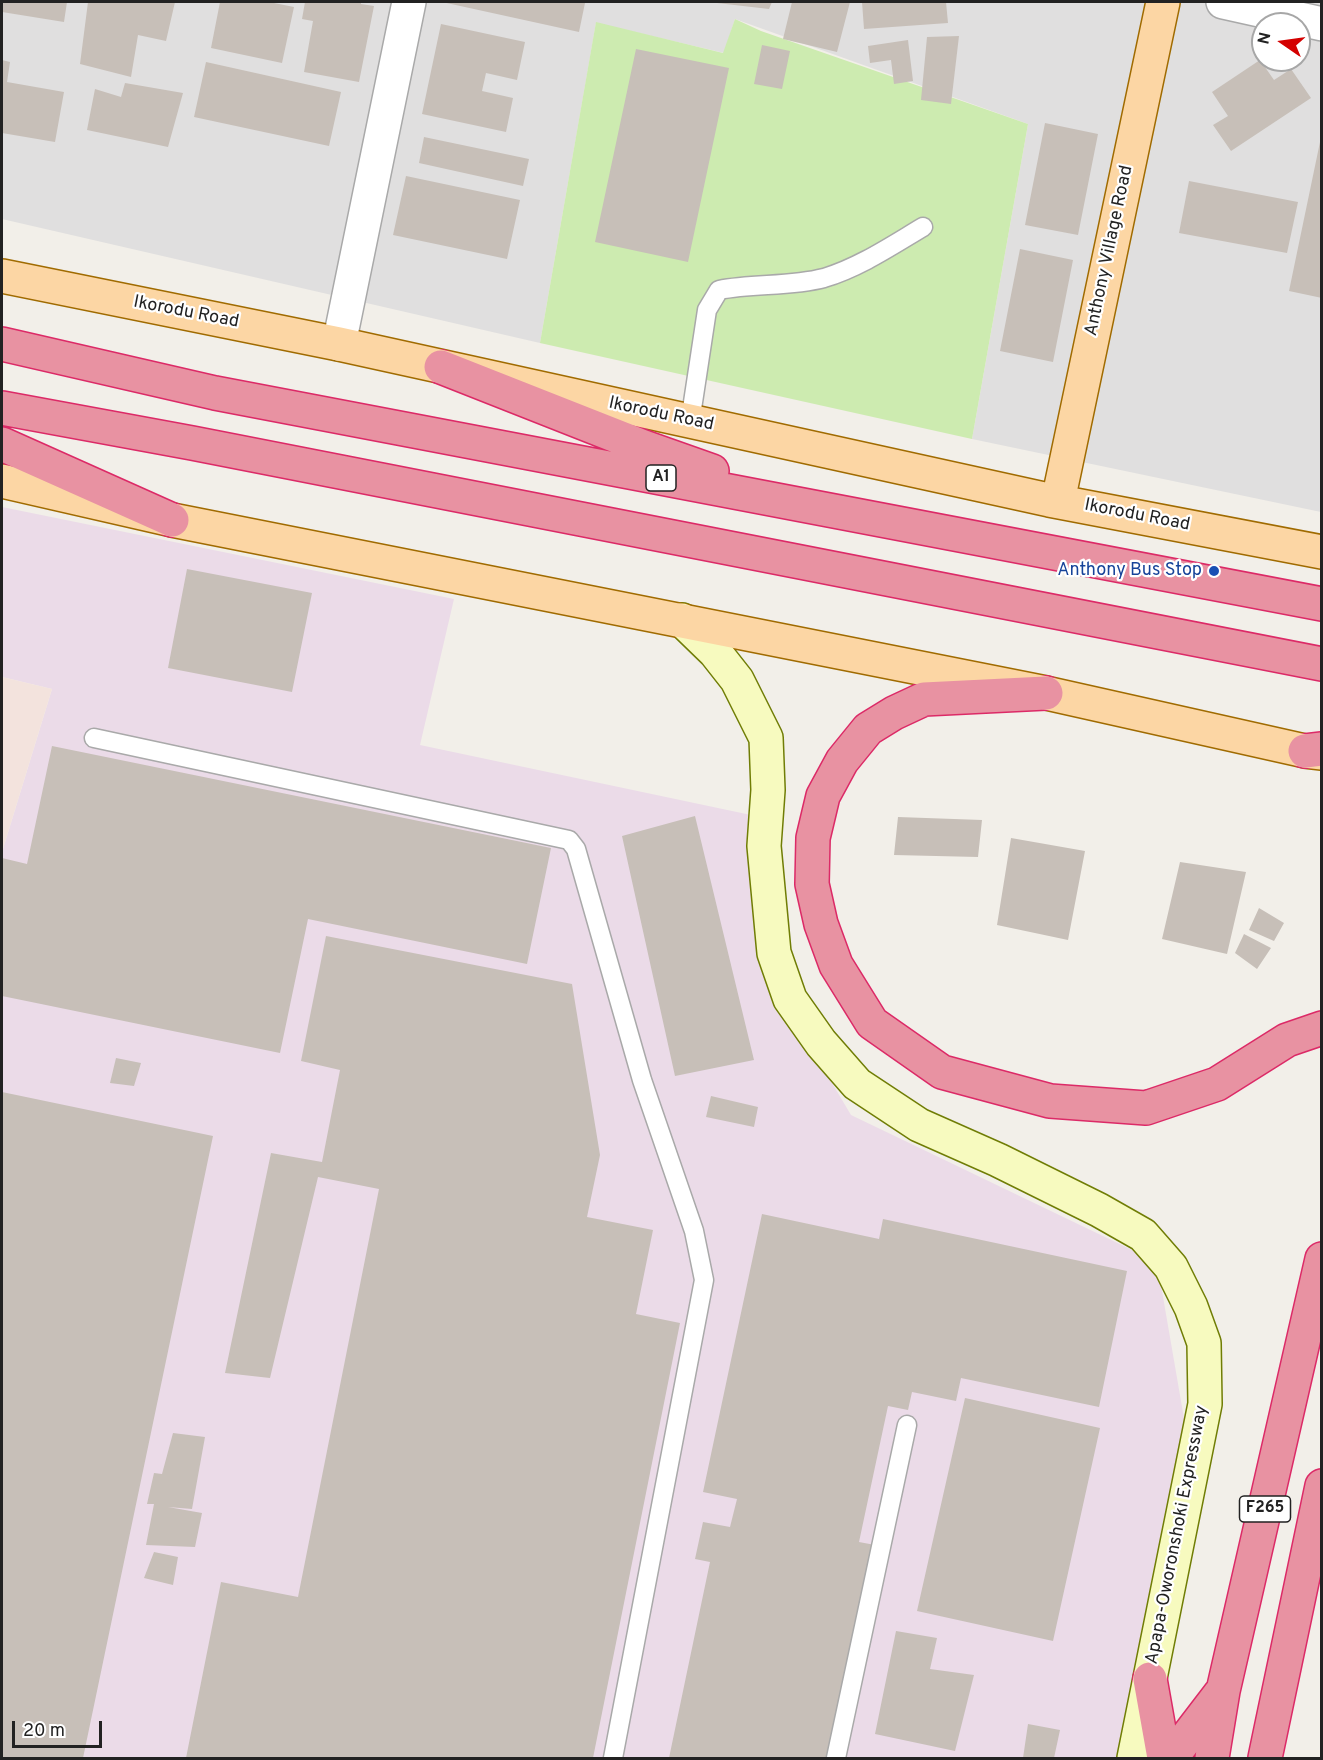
<!DOCTYPE html>
<style>
body{margin:0}
#map{position:relative;width:1323px;height:1760px;overflow:hidden;background:#f2efe9;font-family:Overpass,sans-serif}
canvas{display:block}
.frame{position:absolute;inset:0;border:3px solid #222;pointer-events:none}
.north{position:absolute;left:1251px;top:12px;width:60px;height:60px;box-sizing:border-box;background:#fff;border:2px solid #a7a7a7;border-radius:50%;rotate:283deg;font-size:16px;font-weight:700;line-height:24px;text-align:center;color:#222}
.north::after{content:'';display:block;margin:auto;width:21px;height:27px;background:#d40000;clip-path:polygon(50% 0,100% 100%,50% 72%,0 100%)}
.scale{position:absolute;left:12px;top:1721px;width:90px;height:27px;box-sizing:border-box;border:3px solid #222;border-top:0;padding-left:8px;font-size:18px;line-height:21px;white-space:nowrap;color:#222;-webkit-text-stroke:4px #fff;paint-order:stroke}
</style>
<div id="map">
<canvas width="1323" height="1760"></canvas>
<div class="frame"></div>
<div class="north">N</div>
<div class="scale">20 m</div>
</div>
<script>
const c = document.querySelector('canvas').getContext('2d');
c.lineJoin = 'round';
function fill(path, color) {
  c.fillStyle = color;
  c.fill(path, 'evenodd');
}
function strokePath(path, color, width, dash) {
  c.strokeStyle = color;
  c.lineWidth = width;
  c.lineCap = dash ? 'butt' : 'round';
  c.setLineDash(dash || []);
  c.stroke(path);
}
function write(font, color, halo, rows, align = 'center') {
  c.font = font + ' Overpass,sans-serif';
  c.lineWidth = 4.5;
  c.setLineDash([]);
  c.textBaseline = 'middle';
  c.strokeStyle = halo;
  c.fillStyle = color;
  for (const [text, x, y, turn = 0] of rows) {
    c.save();
    c.translate(x, y);
    c.rotate((+turn || 0) * Math.PI / 180);
    c.textAlign = isNaN(turn) ? turn : align;
    if (halo) c.strokeText(text, 0, 0);
    c.fillText(text, 0, 0);
    c.restore();
  }
}
fill(new Path2D(`
 M2,2H1321V512L972,439L1028,124L735,19L724,53L596,23L540,343L2,219ZM1263,24H1299V60H1263Z`), '#e0dfdf');
fill(new Path2D(`
 M2,507L454,599L420,745L751,815L788,1009L851,1115L1157,1262L1191,1459L1133,1758H2V852L52,689L2,677Z`), '#ebdbe8');
fill(new Path2D(`
 M2,677L52,689L2,852Z`), '#f3e3dd');
fill(new Path2D(`
 M735,19L761,31L1028,124L972,439L540,343L596,22L723,53Z`), '#cdebb0');
fill(new Path2D(`
 M2,2H67L64,22L2,12Z
 M88,2H175L166,41L138,35L131,77L80,64Z
 M220,2H269L294,7L282,63L211,48Z
 M305,2H361V4L374,6L359,82L304,72L313,21L302,19Z
 M442,2H578L585,3L579,32Z
 M717,2H772L769,9L717,3Z
 M792,2H850L837,52L783,39Z
 M862,2H946L948,23L864,29Z
 M441,24L525,42L517,80L486,73L482,91L513,98L506,132L422,114Z
 M959,36L951,104L921,100L927,37Z
 M908,40L913,81L894,84L891,60L870,63L868,46Z
 M762,45L790,51L782,89L754,84Z
 M636,49L729,68L688,262L595,242Z
 M2,60L10,62L7,82L64,92L55,142L2,133Z
 M1260,60L1274,80L1291,69L1311,98L1231,151L1213,125L1228,116L1212,92Z
 M206,62L341,92L329,146L194,117Z
 M125,83L183,93L168,147L87,130L95,89L121,97Z
 M1045,123L1098,134L1078,235L1025,225Z
 M424,137L529,159L523,186L419,163Z
 M1320,142H1322V298L1289,291Z
 M406,176L520,200L507,259L393,235Z
 M1189,181L1298,202L1287,253L1179,233Z
 M1020,249L1073,260L1053,362L1000,351Z
 M187,569L312,593L292,692L168,668Z
 M52,746L551,848L527,964L308,919L280,1053L2,996V858L27,864Z
 M695,816L754,1060L675,1076L622,836Z
 M898,817L982,820L978,857L894,855Z
 M1011,838L1085,851L1068,940L997,925Z
 M1180,862L1246,872L1227,954L1162,939Z
 M1259,908L1284,923L1274,941L1249,930Z
 M1244,934L1271,948L1257,969L1235,953Z
 M326,936L572,984L600,1155L587,1217L653,1230L636,1314L680,1323L593,1758H186L221,1582L298,1597L379,1189L318,1177L270,1378L225,1373L271,1153L322,1162L340,1070L301,1061Z
 M116,1058L141,1063L134,1086L110,1083Z
 M2,1092L213,1136L83,1758H2Z
 M711,1096L758,1107L754,1127L706,1117Z
 M762,1214L879,1239L883,1219L1127,1271L1099,1407L961,1378L956,1401L912,1392L908,1410L888,1406L859,1542L875,1545L830,1758H669L710,1562L695,1559L703,1522L730,1527L737,1499L703,1492Z
 M965,1398L1100,1428L1053,1641L917,1611Z
 M173,1433L205,1437L192,1509L168,1507L202,1513L195,1547L146,1545L154,1504H147L154,1473L162,1474Z
 M154,1552L178,1557L173,1585L144,1578Z
 M896,1631L937,1638L930,1669L974,1675L955,1751L875,1734Z
 M1028,1724L1060,1730L1054,1758H1023Z`), '#c7bfb8');
const lane = new Path2D(`
 M690,422L707,310L719,290C754,283 790,287 824,278C860,267 891,246 923,227
 M94,738L569,840L576,849L642,1080L694,1231L704,1280L613,1758
 M836,1758L907,1425`);
const street = new Path2D(`
 M1223,2L1322,24
 M339,344L409,2`);
const secondary = new Path2D(`
 M682,620L715,652L737,680L766,738L768,790L764,846L774,953L790,999L821,1043L857,1084L919,1125L998,1160L1099,1210L1143,1235L1171,1267L1191,1307L1204,1343L1205,1404L1134,1758`);
const primary = new Path2D(`
 M2,276L339,344L1049,500L1322,552
 M2,481L172,520L1046,693L1305,751L1322,753
 M1058,501L1163,2`);
const highway = new Path2D(`
 M2,344L215,393L1322,604
 M441,367L644,447L712,471
 M2,408L192,443L1322,664
 M2,444L172,520
 M1046,693L924,699L894,713L868,729L842,761L823,796L813,838L812,884L821,924L836,965L872,1023L942,1072L1050,1101L1146,1108L1217,1084L1287,1040L1322,1028
 M1305,751L1322,749
 M1150,1679L1164,1758
 M1171,1758L1220,1694
 M1212,1758L1223,1691L1322,1259
 M1265,1758L1322,1486`);
strokePath(lane, '#a9a9a9', 21);
strokePath(street, '#a9a9a9', 36);
strokePath(secondary, '#707d05', 36);
strokePath(primary, '#a06b00', 36);
strokePath(highway, '#dc2a67', 36);
strokePath(lane, '#fff', 18);
strokePath(street, '#fff', 33);
strokePath(secondary, '#f7fabf', 33);
strokePath(primary, '#fcd6a4', 33);
strokePath(highway, '#e892a2', 33);
for (const [x, y, r, color] of [
 [1214,571,6,"#1a4fb4"]
]) {
  const dot = new Path2D();
  dot.arc(x, y, r, 0, 2 * Math.PI);
  c.fillStyle = color;
  c.fill(dot);
  strokePath(dot, '#fff', 2);
}
for (const [x, y, w] of [
 [661,478,30],
 [1265,1509,51]
]) {
  const box = new Path2D();
  box.roundRect(x - w / 2, y - 13, w, 26, 4.5);
  c.fillStyle = '#fff';
  c.fill(box);
  strokePath(box, '#222', 1.5);
}
write('bold 16px', '#222', null, [
 ["A1",661,478],
 ["F265",1265,1509]
]);
write('18px', '#222', '#fff', [
 ["Anthony Village Road",1110,251,-78],
 ["Ikorodu Road",186,313,11],
 ["Ikorodu Road",661,415,12],
 ["Ikorodu Road",1137,516,11],
 ["Apapa-Oworonshoki Expressway",1178,1535,-79]
]);
write('18px', '#164399', '#fff', [
 ["Anthony Bus Stop",1202,571]
], 'right');
</script>
